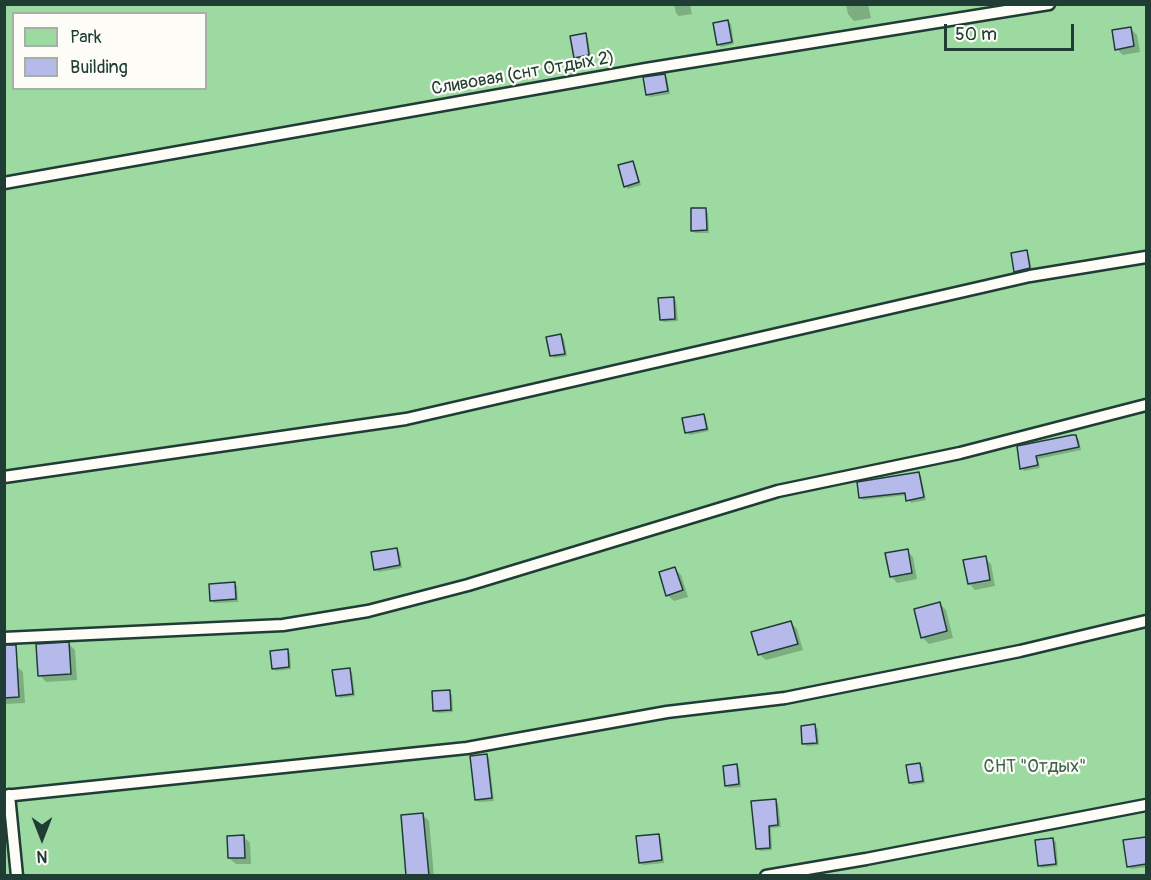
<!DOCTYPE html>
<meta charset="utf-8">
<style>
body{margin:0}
#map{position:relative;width:1151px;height:880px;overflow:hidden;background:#efeff5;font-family:Pangolin,sans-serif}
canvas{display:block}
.frame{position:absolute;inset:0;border:6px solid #1f3d34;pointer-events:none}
.legend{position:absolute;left:12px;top:12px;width:195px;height:78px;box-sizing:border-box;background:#fdfcf7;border:2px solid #a4b0a9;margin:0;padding:8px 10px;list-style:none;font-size:18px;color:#1f3d34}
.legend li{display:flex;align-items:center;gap:12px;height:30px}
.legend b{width:30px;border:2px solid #a4b0a9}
.north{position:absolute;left:12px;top:808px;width:60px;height:60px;-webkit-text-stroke:4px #fdfcf7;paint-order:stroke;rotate:180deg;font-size:16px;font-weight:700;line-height:24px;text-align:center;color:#1f3d34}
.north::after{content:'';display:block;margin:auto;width:21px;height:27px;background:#1f3d34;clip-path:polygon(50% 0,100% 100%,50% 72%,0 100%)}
.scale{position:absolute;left:944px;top:24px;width:130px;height:27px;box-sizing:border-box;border:3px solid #1f3d34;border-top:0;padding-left:8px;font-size:18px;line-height:21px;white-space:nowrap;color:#1f3d34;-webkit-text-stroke:4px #fdfcf7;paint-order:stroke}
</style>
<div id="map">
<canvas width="1151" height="880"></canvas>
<div class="frame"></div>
<ul class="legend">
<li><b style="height:16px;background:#9cdaa2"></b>Park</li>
<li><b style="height:16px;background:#b5baeb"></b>Building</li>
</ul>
<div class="north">N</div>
<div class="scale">50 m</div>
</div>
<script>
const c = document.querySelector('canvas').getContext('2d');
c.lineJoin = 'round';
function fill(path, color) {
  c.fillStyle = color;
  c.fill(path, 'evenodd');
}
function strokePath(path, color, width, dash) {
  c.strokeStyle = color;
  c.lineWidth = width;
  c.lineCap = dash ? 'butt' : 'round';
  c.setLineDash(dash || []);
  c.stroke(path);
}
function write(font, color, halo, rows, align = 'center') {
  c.font = font + ' Pangolin,sans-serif';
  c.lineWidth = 4.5;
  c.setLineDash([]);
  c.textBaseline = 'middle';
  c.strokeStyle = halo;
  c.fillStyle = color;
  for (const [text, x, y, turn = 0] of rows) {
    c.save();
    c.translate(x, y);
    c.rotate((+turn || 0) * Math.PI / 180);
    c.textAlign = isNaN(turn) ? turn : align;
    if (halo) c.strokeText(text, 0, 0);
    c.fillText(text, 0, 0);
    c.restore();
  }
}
fill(new Path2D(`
 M5,5H1146V875L5,876ZM14,14H206V88H14Z`), '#9cdaa2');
fill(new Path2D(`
 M674,4H690L692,14L679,16L676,13Z
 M846,4H868L871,18L854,21L848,14Z
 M728,21L731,24L734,44L721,47L718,44Z
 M1130,28L1137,35L1140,52L1123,55L1117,49Z
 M585,35L588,38L591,58L578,60L576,57Z
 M664,75L667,78L670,94L650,97L647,95Z
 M633,163L635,166L641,185L628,189L626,186Z
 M706,210L708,213L709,233H695L692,230Z
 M1026,252L1029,255L1032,271L1018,274L1016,271Z
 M673,299L676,301L678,321L664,322L661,320Z
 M561,336L564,339L567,356L554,358L551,355Z
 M704,415L706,418L709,431L690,435L687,433Z
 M1076,437L1079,440L1081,450L1038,459L1040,468L1024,471L1022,468L1018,447Z
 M918,473L921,476L926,500L911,503L907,495L863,500L860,497Z
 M396,549L399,552L402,568L378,572L375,569Z
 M907,551L913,557L917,579L897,583L891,576Z
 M985,558L991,564L995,586L975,590L969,583Z
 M675,569L681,575L688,597L674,601L667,595Z
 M234,583L237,586L238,602L214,603L212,601Z
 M940,604L946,610L953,638L929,644L922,637Z
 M791,623L797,629L803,650L766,660L759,654Z
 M69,644L75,650L77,680L46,682L40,675Z
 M287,651L290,653L291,669L276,671L273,668Z
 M4,666H16L23,672L25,703L4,704Z
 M349,670L352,672L355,696L340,698L337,695Z
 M450,692L452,695L453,712L437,713L435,710Z
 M815,726L818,729L819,745L807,746L804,743Z
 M487,755L489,758L494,801L479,802L476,800Z
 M920,765L923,767L925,783L913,785L910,783Z
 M736,766L739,768L741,787L729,788L726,785Z
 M775,801L778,803L781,827L771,828L772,850L760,851L757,848Z
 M423,815L429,821L434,876H407Z
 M659,836L661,838L664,863L643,865L640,862Z
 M244,837L250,843L251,864H236L229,858Z
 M1053,839L1056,842L1058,866L1042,868L1039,865Z
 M1146,839V867L1131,869L1128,866L1125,841Z`), '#0003');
const building = new Path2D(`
 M728,20L732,42L717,45L713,23Z
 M1131,27L1134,46L1115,50L1112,30Z
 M586,33L589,55L574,58L570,36Z
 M665,74L668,91L646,95L643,77Z
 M633,161L639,182L624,187L618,165Z
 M691,208H706L707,230L691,231Z
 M1027,250L1030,268L1014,272L1011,253Z
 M674,297L675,319L660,320L658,298Z
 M561,334L565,354L550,356L546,337Z
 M704,414L707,429L685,433L682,418Z
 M1072,435H1076L1079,447L1036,456L1038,465L1020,469L1017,446Z
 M919,472L924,497L906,501L905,493L859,498L857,482Z
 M397,548L400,565L374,570L371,552Z
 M908,549L912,573L890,577L885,553Z
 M986,556L990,580L968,584L963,560Z
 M675,567L683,590L666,596L659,572Z
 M235,582L236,599L210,601L209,584Z
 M940,602L947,631L921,638L914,609Z
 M791,621L798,644L758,655L751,632Z
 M69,642L71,674L38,676L36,644Z
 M4,645H16L19,697L4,698Z
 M288,649L289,667L272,669L270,651Z
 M350,668L353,694L336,696L332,670Z
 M450,690L451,710L433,711L432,691Z
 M815,724L817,743L802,744L801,726Z
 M487,754L492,798L475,800L470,756Z
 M920,763L923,781L909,783L906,765Z
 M737,764L739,784L725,786L723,766Z
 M776,799L778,825L769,826L770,848L756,849L751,801Z
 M423,813L429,876H406L401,815Z
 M659,834L662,860L639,863L636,836Z
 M244,835L245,858H228L227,836Z
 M1146,837V864L1127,867L1123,840Z
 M1053,838L1056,864L1038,866L1035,840Z`);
fill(building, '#b5baeb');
strokePath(building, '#1f3d34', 1.5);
const lane = new Path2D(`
 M4,183L646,69L1049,4
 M4,477L406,419L1030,276L1146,257
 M4,638L283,625L368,611L468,585L778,491L960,453L1146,405
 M9,795L17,876
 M4,796L467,748L667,712L785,698L1020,651L1146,621
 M766,876L866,859L1146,805`);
strokePath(lane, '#1f3d34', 15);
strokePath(lane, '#fdfcf7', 10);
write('18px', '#1f3d34', '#fdfcf7', [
 ["Сливовая (снт Отдых 2)",523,74,-10]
]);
write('18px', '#3e6450', '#fdfcf7', [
 ["СНТ \"Отдых\"",1035,767]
]);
</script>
